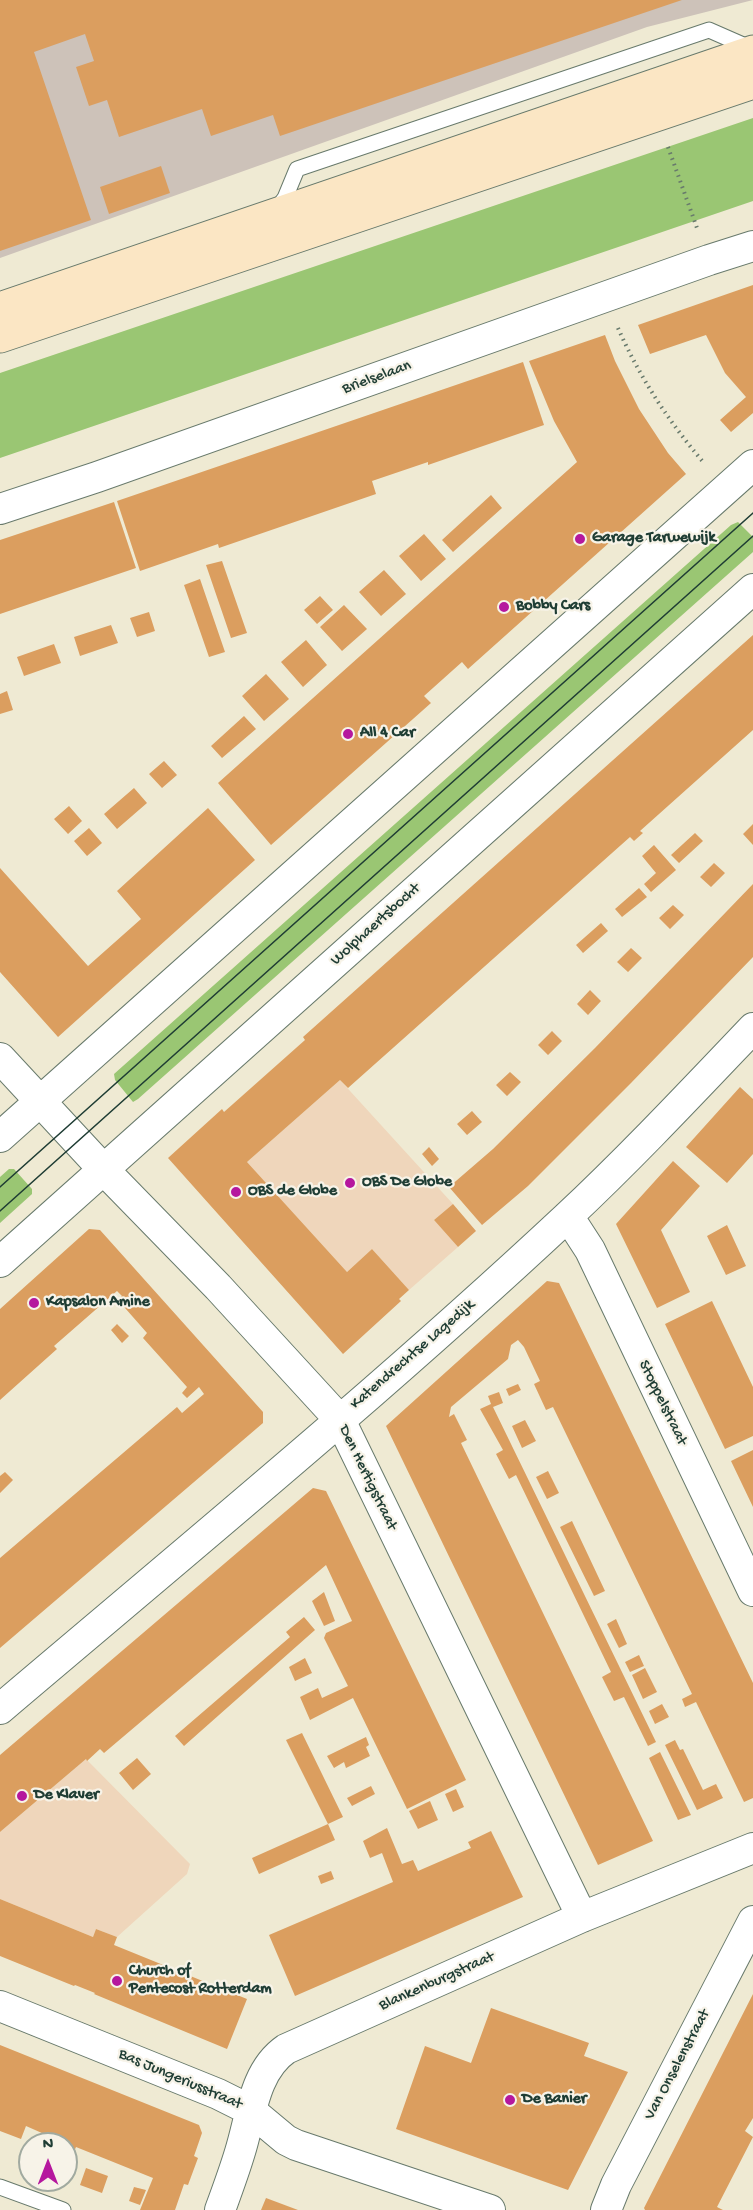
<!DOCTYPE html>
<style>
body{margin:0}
#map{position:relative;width:753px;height:2210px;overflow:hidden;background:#efead3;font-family:"Gochi Hand",sans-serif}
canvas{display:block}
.north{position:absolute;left:18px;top:2132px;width:60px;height:60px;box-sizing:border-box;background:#f7f3e8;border:2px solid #a1aaa0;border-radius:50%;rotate:0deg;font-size:16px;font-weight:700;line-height:24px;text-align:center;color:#1f3d34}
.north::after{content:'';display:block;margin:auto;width:21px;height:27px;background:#b5179e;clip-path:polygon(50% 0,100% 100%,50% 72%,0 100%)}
</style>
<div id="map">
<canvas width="753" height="2210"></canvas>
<div class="north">N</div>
</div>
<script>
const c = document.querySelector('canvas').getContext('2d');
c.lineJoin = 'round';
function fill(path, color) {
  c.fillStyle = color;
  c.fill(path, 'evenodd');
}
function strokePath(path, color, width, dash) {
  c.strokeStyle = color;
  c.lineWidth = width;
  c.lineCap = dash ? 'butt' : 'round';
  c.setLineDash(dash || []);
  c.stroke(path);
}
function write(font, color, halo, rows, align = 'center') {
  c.font = font + ' "Gochi Hand",sans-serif';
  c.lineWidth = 4.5;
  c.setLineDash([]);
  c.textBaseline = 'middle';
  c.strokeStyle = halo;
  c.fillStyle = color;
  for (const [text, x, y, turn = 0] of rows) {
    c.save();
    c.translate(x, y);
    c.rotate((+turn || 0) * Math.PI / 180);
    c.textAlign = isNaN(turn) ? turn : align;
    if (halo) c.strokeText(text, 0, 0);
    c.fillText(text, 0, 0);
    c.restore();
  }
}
fill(new Path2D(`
 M340,1080L453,1204L434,1220L458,1247L409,1290L372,1249L347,1272L247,1162Z
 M86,1759L190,1864L187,1874L117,1937L96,1929L93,1937L0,1899V1832Z`), '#efd6bb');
fill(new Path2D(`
 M0,0H753L647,27L0,258Z`), '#cdc2b9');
fill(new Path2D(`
 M753,118V201L0,458V373Z
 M738,522L753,537V552L138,1099L133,1102L115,1080L114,1074L731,525Z
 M9,1169H14L32,1189V1194L0,1223V1177Z`), '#9ac673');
fill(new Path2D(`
 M0,0H682L280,136L273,115L211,136L202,109L119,137L107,100L89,106L76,67L94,61L85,34L34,52L91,220L0,251Z
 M161,166L170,193L109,214L100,187Z
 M753,285V413L731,432L720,420L746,397L725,373L706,335L650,354L638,325Z
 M605,335L615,361L639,409L668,453L686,474L468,669L462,662L424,696L431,703L271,845L218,783L577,462L554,421L529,361Z
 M523,362L544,425L428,465V462L372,481L376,494L219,548L218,544L140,571L117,501Z
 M491,495L502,508L453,552L442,540Z
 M114,502L136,568L0,614V540Z
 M424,534L446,559L421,581L399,556Z
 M222,561L247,633L231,638L206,565Z
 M384,570L406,594L381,616L359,592Z
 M200,579L225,652L209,657L184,585Z
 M320,596L333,610L317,624L304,610Z
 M344,605L367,629L342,651L320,627Z
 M149,612L155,631L137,637L130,618Z
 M111,625L118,643L80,656L74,637Z
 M753,635V730L640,831L643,833L634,841L630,837L348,1088L340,1080L247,1162L347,1272L372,1249L409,1290L399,1299L401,1301L343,1354L168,1158L222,1109L224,1112L305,1040L303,1037Z
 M306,640L327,665L303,687L281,662Z
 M54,644L61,663L24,676L17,657Z
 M266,674L289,699L264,721L242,696Z
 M7,691L13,710L0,714V694Z
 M244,716L256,729L222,758L211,746Z
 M164,761L177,775L162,788L149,774Z
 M134,788L147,803L117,829L104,814Z
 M69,806L82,821L68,834L54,819Z
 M208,808L255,860L58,1037L0,972V868L88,966L141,919L117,891Z
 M753,824V845L743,834Z
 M89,828L102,843L87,856L74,841Z
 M695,833L703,841L679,863L671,855Z
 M654,845L676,870L651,892L644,884L656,873L642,856Z
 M714,863L725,873L711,887L700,877Z
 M753,884V957L631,1083L528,1186L482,1225L449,1187L493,1149L595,1048Z
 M639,888L647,897L622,917L615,909Z
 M673,905L684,915L670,929L659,918Z
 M601,923L608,931L583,953L576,945Z
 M631,948L642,958L628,972L617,962Z
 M590,990L601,1001L588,1015L577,1004Z
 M552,1031L562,1041L548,1055L538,1045Z
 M510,1072L521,1082L507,1096L496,1085Z
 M740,1087L753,1099V1154L727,1183L686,1147Z
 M472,1111L482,1122L467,1135L457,1124Z
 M429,1147L439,1159L432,1166L422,1154Z
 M673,1161L700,1186L661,1230L690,1292L657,1308L616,1224Z
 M453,1204L476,1231L458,1247L434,1220Z
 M727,1225L746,1266L726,1275L707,1236Z
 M89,1229L100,1230L263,1412V1423L0,1648V1558L177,1407L182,1413L204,1394L199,1387L187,1398L182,1393L187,1387L143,1338L147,1333L118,1300L122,1296L117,1291L54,1346L57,1349L0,1400V1309Z
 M547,1281L559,1283L753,1683V1798L744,1802L696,1702L685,1707L682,1699L692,1694L553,1407L546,1410L534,1384L540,1381L524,1347L518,1340L511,1345L508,1359L451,1407L449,1417L454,1414L467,1440L461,1443L653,1841L598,1865L386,1426Z
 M712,1301L753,1387V1436L725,1449L665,1324Z
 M117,1324L129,1336L122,1343L111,1330Z
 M518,1384L521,1390L509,1396L506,1389Z
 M499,1392L503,1403L493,1407L656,1742L648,1746L624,1697L614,1701L602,1677L611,1672L516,1475L509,1479L496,1454L503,1450L480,1409L491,1404L488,1396Z
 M525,1420L536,1441L522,1448L512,1426Z
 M753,1450V1507L731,1461Z
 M548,1471L559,1493L547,1499L536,1477Z
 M5,1472L13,1480L0,1493V1476Z
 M313,1488L326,1491L466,1780L407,1809L353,1698L310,1720L300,1697L318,1688L322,1698L348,1686L324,1638L326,1633L352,1621L326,1565L104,1753L100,1749L87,1761L86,1759L0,1832V1755Z
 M572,1521L605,1591L594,1596L560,1527Z
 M324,1592L335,1621L324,1626L312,1601Z
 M304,1617L315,1630L184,1746L175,1736L290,1637L286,1632Z
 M616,1619L627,1644L619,1648L607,1624Z
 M639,1655L644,1666L630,1672L625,1662Z
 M305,1658L312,1673L295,1681L289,1667Z
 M645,1668L657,1692L643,1699L632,1675Z
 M662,1704L669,1717L655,1724L649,1711Z
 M302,1733L343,1817L328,1824L335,1840L259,1874L252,1858L328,1824L286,1740Z
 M366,1737L369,1745L366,1747L370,1756L346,1768L344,1762L334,1768L327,1756Z
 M675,1740L680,1750L683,1749L703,1790L716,1784L723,1798L697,1810L665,1745Z
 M660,1752L691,1815L678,1820L649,1758Z
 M137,1758L151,1774L133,1790L119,1773Z
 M371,1786L375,1794L352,1806L347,1798Z
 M456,1789L464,1807L453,1812L445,1794Z
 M430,1801L438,1820L418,1829L409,1811Z
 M387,1828L402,1864L413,1860L418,1871L471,1848L468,1842L491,1831L523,1897L295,1996L269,1935L393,1882L382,1853L370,1858L363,1841Z
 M331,1871L334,1879L321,1884L318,1876Z
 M0,1899L93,1937L96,1929L117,1937L114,1945L247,1999L227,2049L94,1994L95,1993L75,1985L74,1986L0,1956Z
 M753,1994V2118L745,2131L753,2137L717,2207L723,2210H645L644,2208Z
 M491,2008L589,2043L584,2056L628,2072L568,2190L396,2129L425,2046L471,2063Z
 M0,2045L199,2125L202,2133L194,2156L198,2158L188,2185L184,2184L175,2210H140L153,2178L76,2147L73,2154L66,2152V2144H48L51,2137L26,2126L21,2139L0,2131Z
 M86,2168L108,2176L102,2193L80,2185Z
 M134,2187L146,2190L140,2205L129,2201Z
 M266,2198L298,2210H261Z`), '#db9e5f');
const service = new Path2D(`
 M277,209L285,198L297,169L709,30L750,48
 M0,2187L63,2210`);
const minor = new Path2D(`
 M0,509L97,477L709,260L753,246
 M0,1058L103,1169L218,1287L340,1420L582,1917
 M0,1137L753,465
 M568,1216L590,1250L753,1591
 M0,1262L753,589
 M0,1709C191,1547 384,1388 567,1217C631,1157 692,1092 753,1028
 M0,2006L218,2094L250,2110L286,2140L296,2145L490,2210
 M220,2210C227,2191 234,2172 240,2152C251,2117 254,2071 286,2049L582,1917L753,1848
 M606,2210L616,2185L753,1921`);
const secondary = new Path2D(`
 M0,309L753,52
 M0,336L753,82`);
strokePath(service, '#687a6c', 17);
strokePath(minor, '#687a6c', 32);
strokePath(secondary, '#687a6c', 35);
strokePath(new Path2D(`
 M668,147L697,228
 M618,328C640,378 669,422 704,463`), '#687a6c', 4, [1.5, 4.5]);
strokePath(service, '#fff', 15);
strokePath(minor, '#fff', 30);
strokePath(secondary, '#fbe6c4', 33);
strokePath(new Path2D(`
 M0,1187L753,513
 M0,1211L753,536`), '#1f3d34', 1.5);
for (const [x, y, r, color] of [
 [580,539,6,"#b5179e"],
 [504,607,6,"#b5179e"],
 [348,734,6,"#b5179e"],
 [350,1183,6,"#b5179e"],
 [236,1192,6,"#b5179e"],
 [34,1303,6,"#b5179e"],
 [22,1796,6,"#b5179e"],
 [117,1981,6,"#b5179e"],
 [510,2100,6,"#b5179e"]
]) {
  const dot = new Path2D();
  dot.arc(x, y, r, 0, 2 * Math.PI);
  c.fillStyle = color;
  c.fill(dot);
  strokePath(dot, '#f7f3e8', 2);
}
write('16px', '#1f3d34', '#f7f3e8', [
 ["Brielselaan",377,378,-20],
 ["Wolphaertsbocht",376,925,-42],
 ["Katendrechtse Lagedijk",413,1355,-41],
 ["Stoppelstraat",662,1403,64],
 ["Den Hertigstraat",367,1478,64],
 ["Blankenburgstraat",437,1982,-24],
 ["Van Onselenstraat",678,2065,-62],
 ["Bas Jungeriusstraat",180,2080,23]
]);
write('bold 16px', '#1f3d34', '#f7f3e8', [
 ["Garage Tarwewijk",592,539],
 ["Bobby Cars",516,607],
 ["All 4 Car",360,734],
 ["OBS De Globe",362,1183],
 ["OBS de Globe",248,1192],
 ["Kapsalon Amine",46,1303],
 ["De Klaver",34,1796],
 ["Church of",129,1972],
 ["Pentecost Rotterdam",129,1990],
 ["De Banier",522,2100]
], 'left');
</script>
